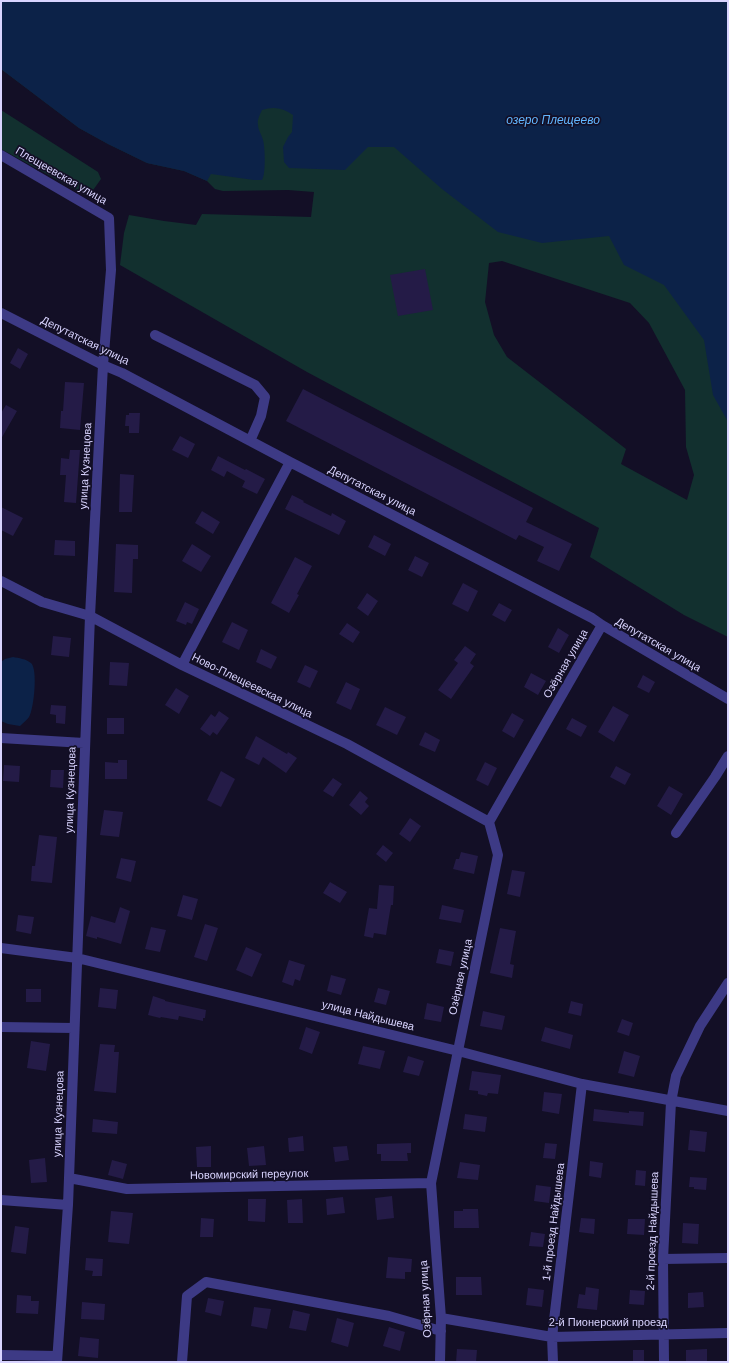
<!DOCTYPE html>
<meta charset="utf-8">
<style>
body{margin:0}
#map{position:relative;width:729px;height:1363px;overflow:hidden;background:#130f26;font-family:Helvetica,sans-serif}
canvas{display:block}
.frame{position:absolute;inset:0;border:2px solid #d9d4ff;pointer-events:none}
</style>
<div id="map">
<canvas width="729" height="1363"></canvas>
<div class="frame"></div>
</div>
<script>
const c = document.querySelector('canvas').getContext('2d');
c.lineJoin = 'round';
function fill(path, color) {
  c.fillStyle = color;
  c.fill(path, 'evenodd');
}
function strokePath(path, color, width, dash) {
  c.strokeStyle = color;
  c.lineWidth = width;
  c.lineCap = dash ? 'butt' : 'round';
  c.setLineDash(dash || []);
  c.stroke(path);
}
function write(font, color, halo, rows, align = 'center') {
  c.font = font + ' Helvetica,sans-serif';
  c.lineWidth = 3.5;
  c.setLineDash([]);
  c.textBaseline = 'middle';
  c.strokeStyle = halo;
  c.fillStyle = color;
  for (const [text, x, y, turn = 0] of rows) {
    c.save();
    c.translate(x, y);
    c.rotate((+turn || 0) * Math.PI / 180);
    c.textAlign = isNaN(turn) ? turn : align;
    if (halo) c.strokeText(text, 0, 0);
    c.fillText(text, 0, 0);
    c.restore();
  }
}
fill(new Path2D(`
 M1,1H728V637L684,615L590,557L599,528L307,372L120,265L124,233L129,215L164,221L196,225L202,214L311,217L314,192L288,190L223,191L215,189L207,181L184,171L147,163L108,144L79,128L1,69ZM502,261L630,303L649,323L685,390L686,447L694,475L687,500L621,464L626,449L507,357L494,335L485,302L489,263Z
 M1,110L98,172L101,179L91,193L87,196L1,149Z`), '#12302f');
fill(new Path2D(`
 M1,1H728V420H727L713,395L704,340L664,285L624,265L609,236L542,243L498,232L442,189L394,147H368L345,170L289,168L284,162L283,147L288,137L292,132L293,115C283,108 274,106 262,110C260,115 257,119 258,125C258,130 262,135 263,140C265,146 266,175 262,180H254L211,174L207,181L184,171L147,163L108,144L79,128L1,69Z
 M13,657C19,658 26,659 31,663C38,669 34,709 29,717C27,720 23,723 20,726L8,724L1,721V662L5,659Z`), '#0c2248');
fill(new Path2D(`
 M425,269L433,310L398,316L390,275Z
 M18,348L28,354L20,369L10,363Z
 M65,382L84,383L80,430L60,428L61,411H63Z
 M303,389L533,508L526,522L572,544L559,571L537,561L544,547L519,535L516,540L286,421Z
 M6,405L17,411L1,439V413Z
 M129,413H140L139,433H129V426H125L126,415H129Z
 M180,436L195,444L188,458L172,450Z
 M70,450H80L76,503L64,502L66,475H60L61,458L69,459Z
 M218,456L245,470L246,469L265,479L257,494L242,487L245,481L227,471L224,477L211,470Z
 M120,474L134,475L132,512H119Z
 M292,495L304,501L303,502L331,516L332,513L346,521L339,535L285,509Z
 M1,507L23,518L13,536L1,530Z
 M202,511L220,522L213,534L195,523Z
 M374,535L391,544L385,556L368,547Z
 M55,540L75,541V556L54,555Z
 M116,544L138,545V559H133L132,593L114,592Z
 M192,544L211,556L201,572L182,561Z
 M415,556L429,563L422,577L408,570Z
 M295,557L312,566L297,594L299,595L289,613L271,603Z
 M463,583L478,591L468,612L452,604Z
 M367,593L378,601L368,616L357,608Z
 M185,602L199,609L192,624L187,622L186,625L176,621Z
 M499,603L512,610L505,622L492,615Z
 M232,622L248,630L239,650L222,642Z
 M347,623L360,632L353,643L339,634Z
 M558,628L569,635L559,653L548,647Z
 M53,636L71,638L69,657L51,655Z
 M465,646L476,654L470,663L474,666L451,699L438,690L458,663L454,660Z
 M261,649L277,657L271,669L256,662Z
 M110,662L129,663L127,686L109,685Z
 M305,665L318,671L310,688L297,682Z
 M531,673L546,681L538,695L524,687Z
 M643,675L655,682L649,693L637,687Z
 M346,682L360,689L351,710L336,703Z
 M176,688L189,696L179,714L165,705Z
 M51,705L66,706L65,724L56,723V715L50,714Z
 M613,706L629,715L614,742L598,732Z
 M385,707L406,717L397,735L376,725Z
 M219,711L229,718L217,735L213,732L210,736L200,729L211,714L215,717Z
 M512,713L524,720L514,738L502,731Z
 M107,718H124V734H107Z
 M572,718L587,726L581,737L566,729Z
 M425,732L440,740L435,752L419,745Z
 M256,736L287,754L288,752L297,758L286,773L263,757L259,765L245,758Z
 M118,760H127V779H105V762L118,763Z
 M485,762L497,768L488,786L476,780Z
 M4,765L20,766L19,782L3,781Z
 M616,766L631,774L625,785L610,777Z
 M51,770H64L63,788L50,787Z
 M221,771L235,779L221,807L207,800Z
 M333,778L342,784L333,797L323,791Z
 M669,786L683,794L671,815L657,806Z
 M360,791L368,798L365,802L369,806L361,815L349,805Z
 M104,810L123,812L119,837L100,835Z
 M410,818L421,826L410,842L399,834Z
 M39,835L57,837L52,883L31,881L32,866H35Z
 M383,845L393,853L386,862L376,854Z
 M461,852L478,856L474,874L453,869L456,859H459Z
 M121,858L136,861L131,882L116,878Z
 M512,870L525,872L520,897L507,894Z
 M330,882L347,892L340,903L323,893Z
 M379,885L394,886L393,905H391L386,935L374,933L373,938L364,936L369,908L377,909Z
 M183,895L198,899L192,920L177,916Z
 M442,905L464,910L461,923L439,919Z
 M120,907L130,911L121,944L97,937V939L86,936L91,916L115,923Z
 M18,915L34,917L31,934L16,931Z
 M205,924L218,928L207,961L194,957Z
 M151,927L166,930L160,952L145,949Z
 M500,928L516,931L510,964L514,965L512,978L490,973Z
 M246,947L262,954L252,977L236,970Z
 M439,949L454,952L451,966L436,963Z
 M289,960L305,965L300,981L295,979L293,986L282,982Z
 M331,975L346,979L341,995L327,991Z
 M100,988L118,990L116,1009L98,1007Z
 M378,988L390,991L386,1005L374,1002Z
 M26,989H41V1002H26Z
 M153,996L165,1000V1001L206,1010L205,1018H203V1021L179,1016L178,1020L161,1017L160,1018L148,1015Z
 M571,1001L583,1004L581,1016L568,1013Z
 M427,1003L444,1007L441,1022L424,1019Z
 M483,1011L505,1016L502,1030L480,1026Z
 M622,1019L633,1023L629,1036L617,1032Z
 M306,1027L320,1032L312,1054L299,1049Z
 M545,1027L573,1035L570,1049L541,1041Z
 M31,1041L50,1044L46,1071L27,1068Z
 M100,1044L115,1045L114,1052H119L116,1093L94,1091Z
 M363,1046L385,1051L380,1069L358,1064Z
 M624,1051L640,1056L634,1077L618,1073Z
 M408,1056L424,1061L419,1076L403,1072Z
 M472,1071L501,1075L498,1094L488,1093L487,1096L478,1094V1091L469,1090Z
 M544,1092L562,1094L559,1114L542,1111Z
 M594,1109L629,1113V1111L644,1112L643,1126L593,1121Z
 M465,1114L487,1117L485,1132L463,1129Z
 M93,1119L118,1122L117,1134L92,1132Z
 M690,1130L707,1132L705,1152L688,1150Z
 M303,1136L304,1151L289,1152L288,1138Z
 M411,1143V1153H407L408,1161H381V1154H377V1144Z
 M545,1143L557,1144L555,1159L543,1158Z
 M211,1146V1167H197L196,1147Z
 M264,1146L266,1165L249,1166L247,1148Z
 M347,1146L349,1160L335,1162L333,1147Z
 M45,1158L47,1182L31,1183L29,1160Z
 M112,1160L127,1164L123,1179L108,1175Z
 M590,1161L603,1163L601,1178L589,1176Z
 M460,1162L480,1165L478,1180L457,1178Z
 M636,1170L646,1171L645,1186L635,1185Z
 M690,1177L707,1178L706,1190L694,1189V1187H689Z
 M536,1185L551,1187L549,1203L534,1201Z
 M392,1196L394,1218L377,1220L375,1198Z
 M343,1197L345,1213L327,1215L326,1199Z
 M248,1199H266L265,1222L248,1221Z
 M302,1199L303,1223H288L287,1200Z
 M463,1209H478L479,1228H454V1211H463Z
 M111,1211L133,1213L129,1244L108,1242Z
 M201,1218L214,1219L213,1237H200Z
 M581,1218L595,1219L594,1234L579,1232Z
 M628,1219H645L644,1235L627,1234Z
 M683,1223L699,1224L698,1244L682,1243Z
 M15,1226L29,1228L26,1254L11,1252Z
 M531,1232L545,1234L543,1247L529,1246Z
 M388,1257L412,1259L411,1272H405V1279L386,1278Z
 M86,1258L103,1259L102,1276H92L93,1271L85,1270Z
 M456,1277H481L482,1295H456Z
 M586,1287L599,1289L597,1310L577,1308L579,1294L585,1295Z
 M528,1288L544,1290L542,1307L526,1305Z
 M630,1290L645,1291L644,1305L629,1304Z
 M703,1292L704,1307L688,1308V1293Z
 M17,1295L31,1296V1301H39L38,1314L16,1313Z
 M208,1298L224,1301L221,1316L205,1312Z
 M82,1302L105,1304L104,1320L81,1319Z
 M254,1307L271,1309L267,1329L251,1326Z
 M293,1310L310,1314L306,1331L289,1328Z
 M337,1318L354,1323L348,1347L331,1342Z
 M389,1327L405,1332L400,1351L383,1346Z
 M80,1337L99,1339L98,1358L78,1356Z
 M457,1349L477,1350L476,1362H456Z
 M707,1349V1362H686V1350Z
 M633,1350H644V1362H633Z`), '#241b47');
strokePath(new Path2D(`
 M1,155L109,218L111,270L103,365L90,616L68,1205L57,1362
 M1,313L103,365L122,373L290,462L592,618L602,625L728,699
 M155,335L255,385L265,397L261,416L250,441
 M1,581L42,602L90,616L182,665L347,744L489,822
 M182,665L290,462
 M1,738L84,743
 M676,833L715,777L728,756
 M1,948L77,958L458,1051L582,1084L728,1111
 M1,1027L74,1028
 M69,1178L127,1189L431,1183
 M1,1200L68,1205
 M663,1259L728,1258
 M441,1318L552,1337L728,1333
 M1,1355L57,1356
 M182,1362L187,1296L206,1282L389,1316L441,1331
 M440,1362L441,1318L431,1183L498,855L489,822L602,625
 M553,1362L552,1337L582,1084
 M664,1362L663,1259L671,1102L676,1076L700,1026L728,983`), '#3d3a85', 10);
write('11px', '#d9d4ff', '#130f26', [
 ["Плещеевская улица",61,176,30],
 ["Депутатская улица",85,341,26],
 ["улица Кузнецова",86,466,-87],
 ["Депутатская улица",372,491,27],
 ["Депутатская улица",658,645,30],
 ["Озёрная улица",566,664,-60],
 ["Ново-Плещеевская улица",252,686,26],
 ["улица Кузнецова",71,790,-88],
 ["Озёрная улица",461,977,-78],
 ["улица Найдышева",368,1016,14],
 ["улица Кузнецова",59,1114,-88],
 ["Новомирский переулок",249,1175,-1],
 ["1-й проезд Найдышева",554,1222,-83],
 ["2-й проезд Найдышева",653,1231,-88],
 ["Озёрная улица",426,1299,-93],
 ["2-й Пионерский проезд",608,1323]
]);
write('italic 12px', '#62b6ff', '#130f26', [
 ["озеро Плещеево",553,121]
]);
</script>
